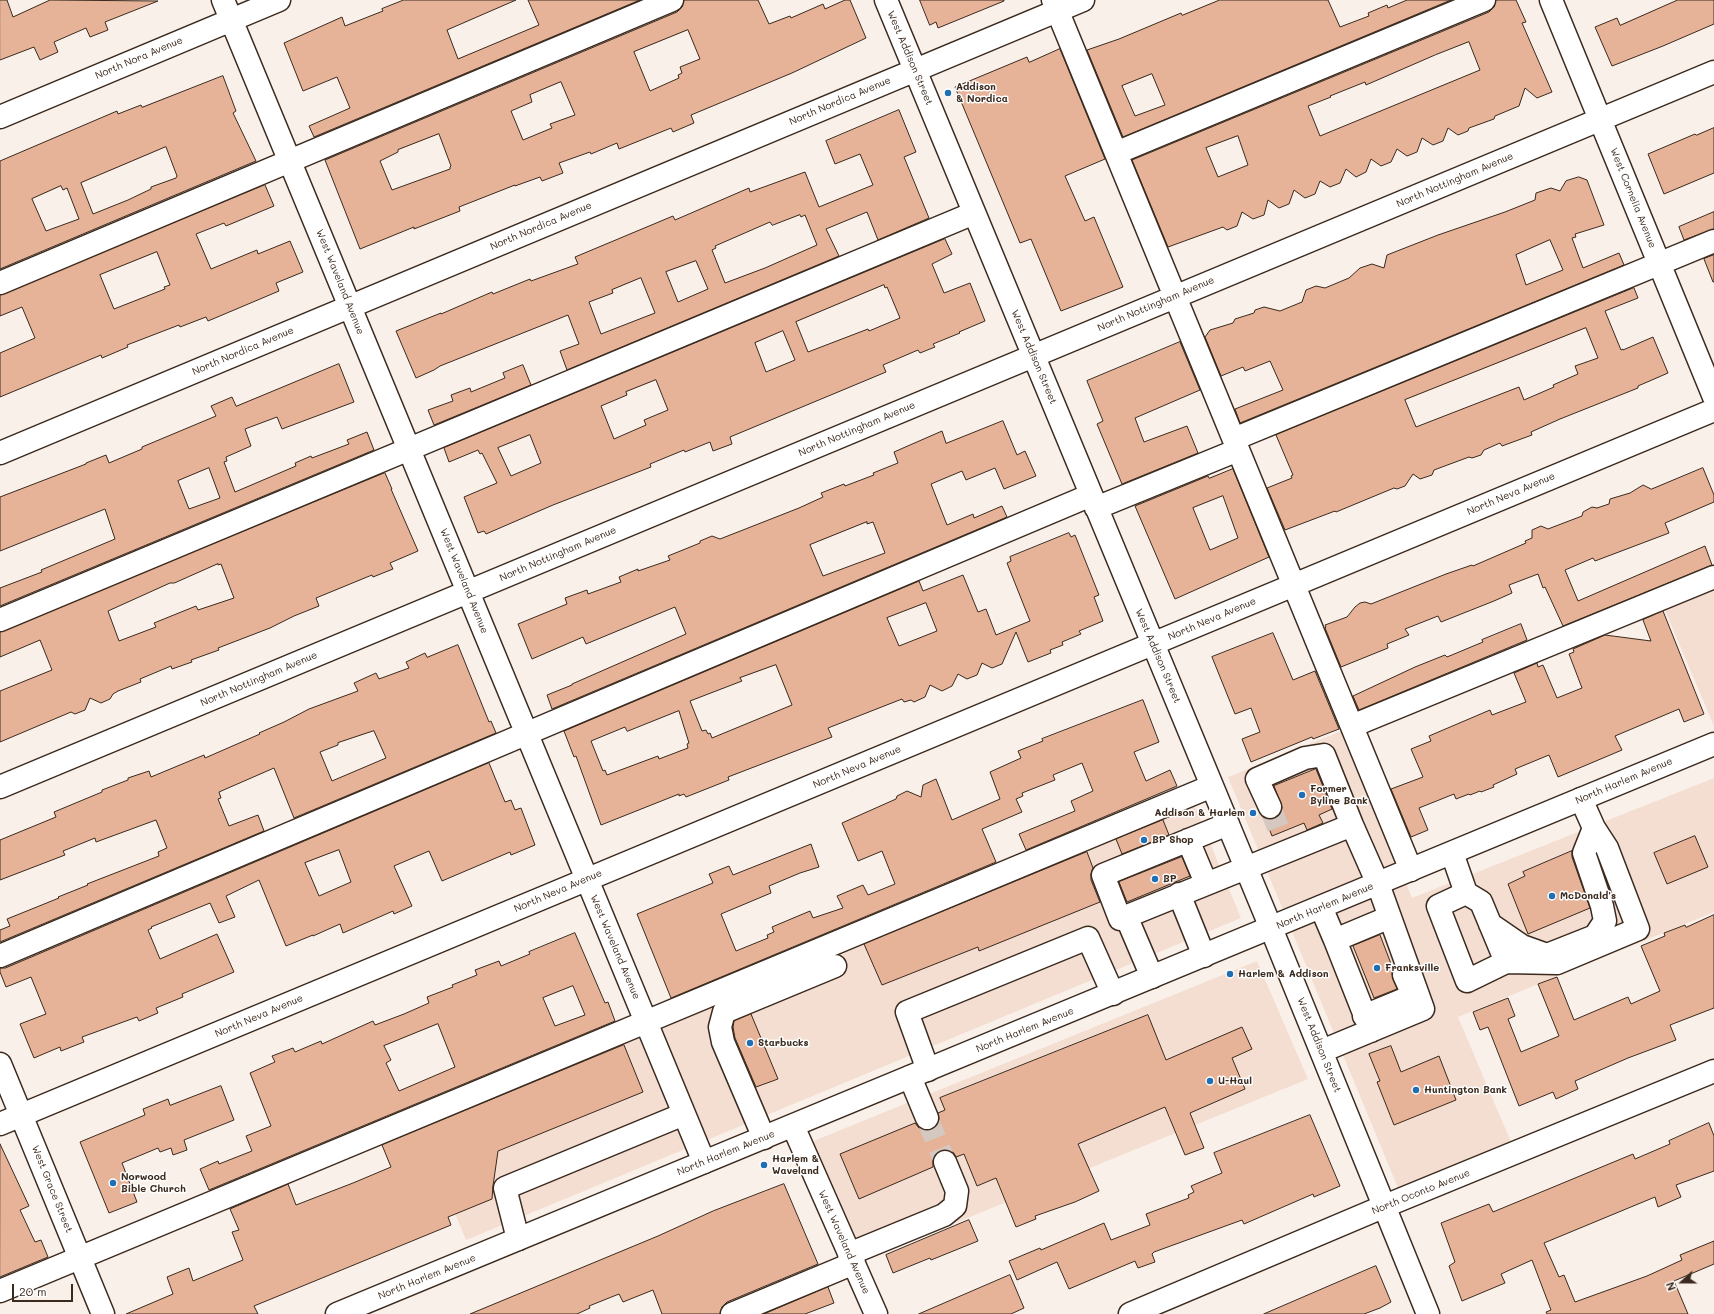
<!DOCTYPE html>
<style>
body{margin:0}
#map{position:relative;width:1714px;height:1314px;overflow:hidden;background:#faf0ea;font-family:Mali,sans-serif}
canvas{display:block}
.north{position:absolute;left:1662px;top:1262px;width:40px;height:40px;-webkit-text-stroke:3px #fff;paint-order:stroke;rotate:249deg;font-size:11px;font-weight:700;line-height:16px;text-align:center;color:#3b2a1e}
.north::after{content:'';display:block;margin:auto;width:14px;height:18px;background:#3b2a1e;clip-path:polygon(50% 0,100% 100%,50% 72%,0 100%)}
.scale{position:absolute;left:12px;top:1284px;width:61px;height:18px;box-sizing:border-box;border:2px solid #3b2a1e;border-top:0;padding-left:5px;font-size:12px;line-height:14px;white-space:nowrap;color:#3b2a1e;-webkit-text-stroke:3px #fff;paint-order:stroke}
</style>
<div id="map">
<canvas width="1714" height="1314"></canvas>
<div class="north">N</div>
<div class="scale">20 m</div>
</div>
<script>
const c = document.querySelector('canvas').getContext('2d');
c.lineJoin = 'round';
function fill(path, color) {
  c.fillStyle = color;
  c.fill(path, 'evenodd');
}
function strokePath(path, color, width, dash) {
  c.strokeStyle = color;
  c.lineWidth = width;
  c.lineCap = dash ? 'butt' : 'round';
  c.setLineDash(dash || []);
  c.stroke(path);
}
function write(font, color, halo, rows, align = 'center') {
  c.font = font + ' Mali,sans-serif';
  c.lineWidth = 3;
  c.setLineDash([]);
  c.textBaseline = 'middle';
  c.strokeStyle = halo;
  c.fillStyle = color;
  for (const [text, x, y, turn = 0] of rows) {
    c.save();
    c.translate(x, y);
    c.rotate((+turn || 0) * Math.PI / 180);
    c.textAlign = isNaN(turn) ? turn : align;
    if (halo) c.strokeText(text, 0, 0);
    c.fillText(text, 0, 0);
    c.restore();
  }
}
fill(new Path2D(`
 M1714,587V726L1664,608Z
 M1344,730L1412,898L1714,778V912L1458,1017L1511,1142L1398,1188L1228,777Z
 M1192,799L1241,918L466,1240L417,1121Z
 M1257,961L1308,1079L862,1261L811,1142Z`), '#f4ded1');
const building = new Path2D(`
 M0,0H7L13,17L50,0L158,1L105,22L108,30L90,37L86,28L54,42L58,52L40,60L34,47L0,60Z
 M404,0H516L447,30L458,59L539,25L528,0H640L314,137L309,126L350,108L337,77L303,91L284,43L342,17L345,26L383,11L382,9Z
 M684,0H758L769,24L790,16L791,18L823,4L825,9L845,0H850L866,38L792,73L691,115L694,123L673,132L671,128L619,149L617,143L591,154L590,152L559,163L563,173L542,181L540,177L515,186V185L459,207L460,211L414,229V227L360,249L325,160L677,12L682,7ZM688,30L700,59L680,67L682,73L678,75L679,78L650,91L634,52ZM561,82L575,115L550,124L552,128L523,140L511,111L532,102L530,95ZM439,134L451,166L450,167V169L392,190L380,161L398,152V150Z
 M920,0H1004V1L938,28L936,22L930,25Z
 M1220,0H1328L1340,27L1369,16L1368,13L1387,5L1388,8L1407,0H1451L1123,137L1087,50L1119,39L1181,13L1182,15ZM1152,74L1165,105L1135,116L1122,86Z
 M1496,0H1516L1526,22L1522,23L1552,92L1537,98L1525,88L1519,106L1495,116L1494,119L1469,128L1468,131L1458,135L1448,128L1443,141L1433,145L1422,138L1417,152L1407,156L1397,149L1391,162L1381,166L1371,159L1366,172L1356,177L1346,169L1340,183L1330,187L1320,181L1315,194L1305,198L1294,190L1289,204L1279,208L1268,200L1264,215L1253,219L1242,212L1237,226L1227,230L1223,227L1168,247L1132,160L1489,12L1494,7ZM1469,42L1480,70L1320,136L1308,106L1331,97L1330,96L1365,82L1366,85L1435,55ZM1238,136L1248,165L1218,177L1206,148Z
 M1678,0H1714V24L1663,46L1612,66L1595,27L1617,18L1620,25Z
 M1060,49L1105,159L1065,176L1085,221L1094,217L1123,287L1061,311L1031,239L1020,243L955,87L1027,57L1029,62Z
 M223,76L236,111L233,113L256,161L0,269V161L117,111L118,114L141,105L142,107ZM166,147L177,176L176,178L151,187V189L128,200L93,214L81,183ZM61,186L63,190L67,188L79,219L46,231L32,199Z
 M899,110L916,152L904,157L929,218L878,240L867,212L826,229L839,256L567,370L560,351L579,344L568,315L440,366L434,370L416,378L396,331L441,313V314L492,292L493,294L530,279L531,281L578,264L575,257L673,216L675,220L749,188L750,192L805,172L819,207L873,185L860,154L835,164L826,141ZM800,215L801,217L805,215L817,245L765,268L725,283L712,250L716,248L715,246L770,222L772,225ZM696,261L708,289L678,302L666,272ZM641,278L655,313L601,334L589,302L613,293L612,290Z
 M1714,128V173L1664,194L1648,154L1695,134L1696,135Z
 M1579,177L1587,180L1604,225L1575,234L1576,237L1572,238L1583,268L1619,253L1624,265L1240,423L1235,409L1283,390L1270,361L1245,371L1243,367L1221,376L1205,337L1210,330L1233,323L1235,319L1254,313L1255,310L1264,307L1280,311L1302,302L1306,290L1316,286L1325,288L1349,278L1360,268L1372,264L1384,268L1387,255L1438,235L1505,212L1535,200L1536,193L1551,188L1560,191L1566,181ZM1550,240L1563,270L1526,285L1516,255Z
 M265,185L274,206L226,226L224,223L196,234L211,269L257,250L258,254L290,241L303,272L276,283L279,291L208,321L206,317L180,327L179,325L127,345L128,347L102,358L101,355L0,397V353L35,338L22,307L0,316V295ZM157,252L170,285L164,287L165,289L114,309L100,275Z
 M1714,212V229L1684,240L1679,227Z
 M945,239L952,254L932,264L944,293L970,283L985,321L959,332L960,333L933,344L935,347L920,353L918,350L883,365L886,372L730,437L732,444L713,451L710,442L685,452L684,450L650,464L651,467L553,505L486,534L484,531L478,533L464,497L497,483L482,453L480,454L478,450L449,462L444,448ZM884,285L885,288L887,287L900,318L869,331L868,329L808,352L796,322ZM783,331L795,360L766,372L755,343ZM656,380L668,410L644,420L646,425L614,439L601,406L627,395L626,392ZM530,435L541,463L511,476L498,448Z
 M1714,255V282H1713L1704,259Z
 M1634,288L1638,298L1605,311L1621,350L1623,349V350L1653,337L1668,373L1638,386V388L1560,419L1531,432L1532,435L1502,446L1500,443L1484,450L1481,455L1472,458L1469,457L1434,470L1432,475L1420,479L1413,474L1405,486L1397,489L1394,488L1336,512L1335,511L1285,530L1267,488L1292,478L1291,476L1293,475L1276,435ZM1586,328L1598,358L1575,366L1578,374L1553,385L1554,387L1524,400L1519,387L1416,427L1405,400Z
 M1180,342L1200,390L1135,418L1144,442L1187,426L1198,453L1122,484L1097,424L1103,421L1087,381Z
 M339,364L354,402L282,429L277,417L245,429L251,446L226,457L227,461L224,462L235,492L296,466L295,463L311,456L312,458L349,444L347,440L367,432L374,450L0,606V588L42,572L41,570L115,539L105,509L0,551V497L86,464V463L106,455L109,463L142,449V447L216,416L211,406L232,397L236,406ZM209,468L220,498L189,509L178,481Z
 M523,365L531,385L434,425L428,410L453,401L451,395L470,388L471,392L505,378L503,373Z
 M1003,421L1017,455L1025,451L1036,476L1004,489L995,468L966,480L962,471L931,484L947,525L973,514L974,518L1002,506L1007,517L552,709L547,695L572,685V684L686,634L675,607L586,644L583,637L532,659L518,624L567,604L565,598L587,590L588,594L621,582L619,577L638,569V571L670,560L668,556L700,543V541L712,536L720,539L799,508L823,497L821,493L844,484L845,486L874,475L873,473L898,463L894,452L942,431L946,443ZM867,522V524L873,522L885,553L823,576L810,545Z
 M1703,468L1714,495V502L1665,523L1669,533L1595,561L1593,558L1565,570L1578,601L1705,546L1712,565L1563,626L1545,587L1543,588L1538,574L1509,585L1512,593L1494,601L1441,622L1438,616L1405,629L1409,635L1387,644L1388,648L1341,667L1325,628L1326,627L1325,625L1347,617L1355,607L1360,603L1365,602L1371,604L1446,574L1472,565L1473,566L1526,543L1525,541L1532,538V530L1541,526L1548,529L1582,516L1583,512L1592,507L1597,508L1609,504L1610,499L1630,493L1643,485L1651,489Z
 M1233,469L1269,557L1175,599L1135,506L1208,476L1209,478ZM1223,496L1238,538L1210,550L1193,508Z
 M385,473L392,489H391L418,551L390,563L393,569L373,577L372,575L316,598L319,606L294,616L270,628L218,648L219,650L191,660L192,662L172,669L171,666L140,679L141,682L118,691L113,694L110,699L101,703L90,698L85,710L75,714L71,712L0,742V691L52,670L40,640L0,657V632ZM218,564V565L221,564L234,598L198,610L196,606L154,623L156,627L119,641L108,611L170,583H174Z
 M1069,533L1071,537L1075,535L1099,595L1094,597L1103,621L1079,631L1081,634L1062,642L1063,645L1050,650L1051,653L1028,662L1016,632L1002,664L992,668L982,663L977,675L967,679L958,674L952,686L942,691L930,685L925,697L914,702L911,700L904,702L902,699L828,728L832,737L728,777L729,780L686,797L684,794L679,796V794L601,825L576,756L574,757L564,731L919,581L923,591L963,575L978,612L986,609L996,635L1030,621L1007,563L1011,561L1010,557ZM926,603L937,631L899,646L887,618ZM776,665L792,705L712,738L710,733L708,734L706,730L702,731L690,701L742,681L740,678ZM679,711L689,743L687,744L688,748L659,759L658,756L607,775L605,770L603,771L591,741L625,727L627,731Z
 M1663,611L1704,714L1684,722L1679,709L1615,736L1622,750L1558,777L1549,755L1515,769L1517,774L1493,785L1494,787L1481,792L1480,791L1470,795L1469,794L1456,799L1454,794L1419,808L1428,830L1411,837L1391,789L1423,777L1411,749L1431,741L1429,736L1490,710L1492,715L1526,702L1514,673L1537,663L1538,667L1543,665L1557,698L1582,688L1569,654L1574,652L1573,649L1605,635L1651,641L1643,620Z
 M1521,624L1527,640L1359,710L1353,696L1415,667L1445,655L1447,657L1483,642L1482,640Z
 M1273,633L1293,680L1315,671L1339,729L1313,739L1312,737L1251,762L1242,739L1260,732L1251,708L1235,714L1212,657Z
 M458,645L489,722L491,721L496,733L294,818L274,768L219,792L221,798L218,799L229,826L258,815L264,831L0,942V930L10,926L7,919L59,898L58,897L88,885L87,884L159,856L158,852L167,848L156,820L96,842L95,838L63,851L65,855L0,880V840L56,817L54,812L102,792V790L128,780V778L149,771L151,777L204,755L205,758L260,734L259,733L284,722L309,709L358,691L354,683L376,673L379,679L409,668L406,662L425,653L427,657ZM374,731L386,758L332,781L320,752L338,745V743Z
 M1143,700L1159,742L1134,752L1146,781L1170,770L1177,786L1026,850L1019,834L1075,811L1071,801L1093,791L1082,763L1053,775L1055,780L1022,793L1023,796L1016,799L1022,812L982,829L996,862L671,998L637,914L713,883L709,874L729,866L733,875L811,844L819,867L800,873L769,886L771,893L721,914L736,951L768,938L767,935L774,932L772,927L810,911L813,918L843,908L837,896L863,885L868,895L895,884L882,851L858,861L842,823L896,799L897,796L907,791L921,797L923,785L936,779L952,820L1000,799L990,772L1021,758L1018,751L1043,741L1042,739Z
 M489,763L505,802L511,800L515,810L521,808L535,845L511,855L510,852L442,881L429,851L394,866L412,906L394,914L393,911L343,933L340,924L313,936V935L286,946L259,880L226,896L235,917L219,923L210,903L151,927L152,928L148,930L160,959L217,934L234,972L182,994L183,997L156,1008L158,1013L139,1021L137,1017L82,1037L84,1042L61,1051L60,1047L34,1058L20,1024L46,1014L31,977L6,987L0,972V968H5ZM339,850L351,882L319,896L305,863Z
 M1316,769L1332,809L1319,815L1323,823L1307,830L1304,823L1272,836L1265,818L1269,819L1276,818L1280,814L1282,808L1274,786Z
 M1163,820L1169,835L1122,854L1116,839Z
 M1695,836L1708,867L1667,884L1654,853Z
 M1572,851V857L1590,908L1528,934L1508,884L1525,876L1523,872Z
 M1087,852L1093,868L1091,874V880L1100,902L979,951L978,947L882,985L864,944Z
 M1182,857L1190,876L1127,902L1119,882Z
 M1714,915V1008L1670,1025L1676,1040L1628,1058L1575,1081L1578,1089L1556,1099L1553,1092L1519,1106L1488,1027L1480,1030L1473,1012L1508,998L1515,1016L1508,1019L1521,1052L1559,1036L1538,984L1557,977L1574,1020L1628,997L1631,1004L1660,991L1641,946L1665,936L1664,933L1685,925L1686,927Z
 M575,933L605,1003L608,1002L615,1021L209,1190L200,1169L218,1161L219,1164L252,1151L246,1136L271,1126L250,1073L275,1062L272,1056L293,1048L295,1052L321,1041L322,1044L373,1021L375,1025L404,1014L429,1003L427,997L453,987L452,985L477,975L475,970L499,961L501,966L530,954L529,952ZM573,986L585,1015L555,1026L543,998ZM438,1024L455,1067L399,1091L386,1063L391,1060L384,1046Z
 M1380,935L1393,969L1392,974L1397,989L1374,998L1353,946Z
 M751,1014L778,1079L756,1087L735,1038L733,1027L734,1021Z
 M1148,1015L1166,1060L1242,1027L1252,1049L1232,1058L1245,1089L1190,1113L1204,1148L1185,1155L1165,1107L1078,1144L1099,1191L1075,1202L1035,1216L1036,1219L1016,1227L996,1178L977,1186L964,1154L956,1157L953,1152L947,1150H941L935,1154L933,1160V1167L859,1199L840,1154L915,1123L919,1128L925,1130L932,1129L937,1125L939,1120L938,1113L945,1110L940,1098Z
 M624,1045L643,1092L498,1151L493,1186L492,1199L448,1217L451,1225L254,1306L258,1314H126L173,1294L167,1277L189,1268L193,1281L243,1260L232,1232L239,1230L230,1209L288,1184L296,1205L353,1183L391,1167L382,1145Z
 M1391,1046L1401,1072L1439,1056L1456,1100L1394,1125L1377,1082L1380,1081L1369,1054Z
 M221,1086L234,1120L184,1140L187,1150L173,1155L171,1148L160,1152L158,1148L122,1163L137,1202L109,1213L80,1142L145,1115L143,1109L168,1099L170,1105Z
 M1310,1115L1340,1186L1314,1197L1313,1194L1244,1224L1242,1220L1154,1252L1152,1254L1155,1262L1138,1268L1135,1261L1069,1289L1057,1262L1017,1280L1009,1261L1040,1248L1041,1250L1104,1223L1111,1240L1150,1225L1146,1214L1189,1198L1188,1195L1194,1192L1191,1186L1222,1173L1214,1153Z
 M1709,1123L1714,1136V1171L1676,1185L1681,1197L1658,1207L1655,1197L1544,1243L1559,1277L1564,1275L1575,1302L1647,1276L1682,1260L1680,1255L1714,1241V1264L1674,1281L1688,1314H1547L1546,1312L1551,1310L1532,1260L1501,1274L1505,1283L1462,1301L1449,1266L1455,1262L1441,1223L1489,1204L1493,1212L1633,1154L1635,1159L1670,1144L1669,1141Z
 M0,1144L29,1206L20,1210L35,1242L41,1240L48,1257L0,1277Z
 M784,1184L818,1264L727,1302L722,1307L720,1314H662L653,1290L623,1302L619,1294L589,1306L590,1308L577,1314H470L658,1236L713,1211Z
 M969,1220L978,1241L931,1260L930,1258L893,1273L886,1255Z
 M1376,1266L1391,1302L1380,1308L1364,1314H1264Z
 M1010,1275L1024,1308L1011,1314H919Z
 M828,1287L834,1303L805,1314H764Z`);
fill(building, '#e6b398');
strokePath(building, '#3b2a1e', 1);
strokePath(new Path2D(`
 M1270,807L1280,833
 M927,1118L945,1162`), '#d4c8c1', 22, [22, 11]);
const minor = new Path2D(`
 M223,0L704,1162
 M886,0L1271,928L1428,1314
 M1053,0L1411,870
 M1551,0L1714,397
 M0,117L279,0
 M1116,153L1484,0
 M0,283L672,0
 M1234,439L1714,241
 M0,453L1083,0
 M1096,508L1238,450
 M0,620L974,213
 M1352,726L1714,577
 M0,787L1714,72
 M1228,824L1103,875L1120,919L1352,825L1324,755L1305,758L1257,779L1270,807
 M1188,840L1206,883
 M1452,853L1466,893L1481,902L1506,962L1557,963L1638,929L1607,848L1594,828L1581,799
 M1466,893L1438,906L1467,981L1506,962
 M1179,894L1204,956
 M1321,907L1335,940
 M1126,916L1152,977
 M1490,924L1522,946L1547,955L1595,936L1605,921L1602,906L1584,853L1594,828
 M0,956L1091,495
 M1364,1016L1410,997L1409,986L1404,975
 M1371,1031L1335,940L1390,917
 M1322,1051L1423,1009L1378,884L1352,825
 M0,1064L103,1314
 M928,1070L907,1012L1088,938L1113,994
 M910,1077L927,1118
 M0,1124L1714,410
 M793,1126L876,1314
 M764,1138L723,1042L720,1027L724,1012L835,966
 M518,1239L505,1188L684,1114
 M849,1254L944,1215L955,1206L957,1191L945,1162
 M0,1291L1212,786
 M732,1314L854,1263
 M1130,1314L1385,1206L1714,1071`);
const major = new Path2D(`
 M337,1314L1714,744`);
strokePath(minor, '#3b2a1e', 25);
strokePath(major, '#3b2a1e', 25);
strokePath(minor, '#fff', 22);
strokePath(major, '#fff', 22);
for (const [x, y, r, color] of [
 [948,93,4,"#1f6fb2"],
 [1302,795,4,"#1f6fb2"],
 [1253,813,4,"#1f6fb2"],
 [1144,840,4,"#1f6fb2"],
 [1155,879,4,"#1f6fb2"],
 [1552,896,4,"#1f6fb2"],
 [1377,968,4,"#1f6fb2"],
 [1230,974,4,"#1f6fb2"],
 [750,1043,4,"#1f6fb2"],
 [1210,1081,4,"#1f6fb2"],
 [1416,1090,4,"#1f6fb2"],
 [764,1165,4,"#1f6fb2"],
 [113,1183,4,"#1f6fb2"]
]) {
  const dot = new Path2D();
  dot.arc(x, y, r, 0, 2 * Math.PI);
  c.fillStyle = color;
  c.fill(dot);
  strokePath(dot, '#fff', 1.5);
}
write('10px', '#3b2a1e', '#fff', [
 ["North Nora Avenue",139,58,-23],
 ["West Addison Street",910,58,67],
 ["North Nordica Avenue",840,101,-23],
 ["North Nottingham Avenue",1455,180,-23],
 ["West Cornelia Avenue",1633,198,68],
 ["North Nordica Avenue",541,226,-23],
 ["West Waveland Avenue",340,282,68],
 ["North Nottingham Avenue",1156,304,-23],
 ["North Nordica Avenue",243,351,-23],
 ["West Addison Street",1034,357,67],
 ["North Nottingham Avenue",857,429,-23],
 ["North Neva Avenue",1511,494,-23],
 ["North Nottingham Avenue",558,554,-23],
 ["West Waveland Avenue",464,581,68],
 ["North Neva Avenue",1212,619,-23],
 ["West Addison Street",1158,656,67],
 ["North Nottingham Avenue",259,679,-23],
 ["North Neva Avenue",857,767,-23],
 ["North Harlem Avenue",1624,781,-23],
 ["North Neva Avenue",558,891,-23],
 ["North Harlem Avenue",1325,906,-23],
 ["West Waveland Avenue",615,947,67],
 ["North Neva Avenue",259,1016,-23],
 ["North Harlem Avenue",1025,1030,-22],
 ["West Addison Street",1319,1045,68],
 ["North Harlem Avenue",726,1153,-22],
 ["West Grace Street",52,1189,68],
 ["North Oconto Avenue",1421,1192,-22],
 ["West Waveland Avenue",844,1242,66],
 ["North Harlem Avenue",427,1277,-22]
]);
write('bold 10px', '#3b2a1e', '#fff', [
 ["Addison",956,87],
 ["& Nordica",956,99],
 ["Former",1310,789],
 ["Byline Bank",1310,801],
 ["Addison & Harlem",1245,813,"right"],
 ["BP Shop",1152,840],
 ["BP",1163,879],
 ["McDonald's",1560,896],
 ["Franksville",1385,968],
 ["Harlem & Addison",1238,974],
 ["Starbucks",758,1043],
 ["U-Haul",1218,1081],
 ["Huntington Bank",1424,1090],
 ["Harlem &",772,1159],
 ["Waveland",772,1171],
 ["Norwood",121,1177],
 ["Bible Church",121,1189]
], 'left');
</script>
